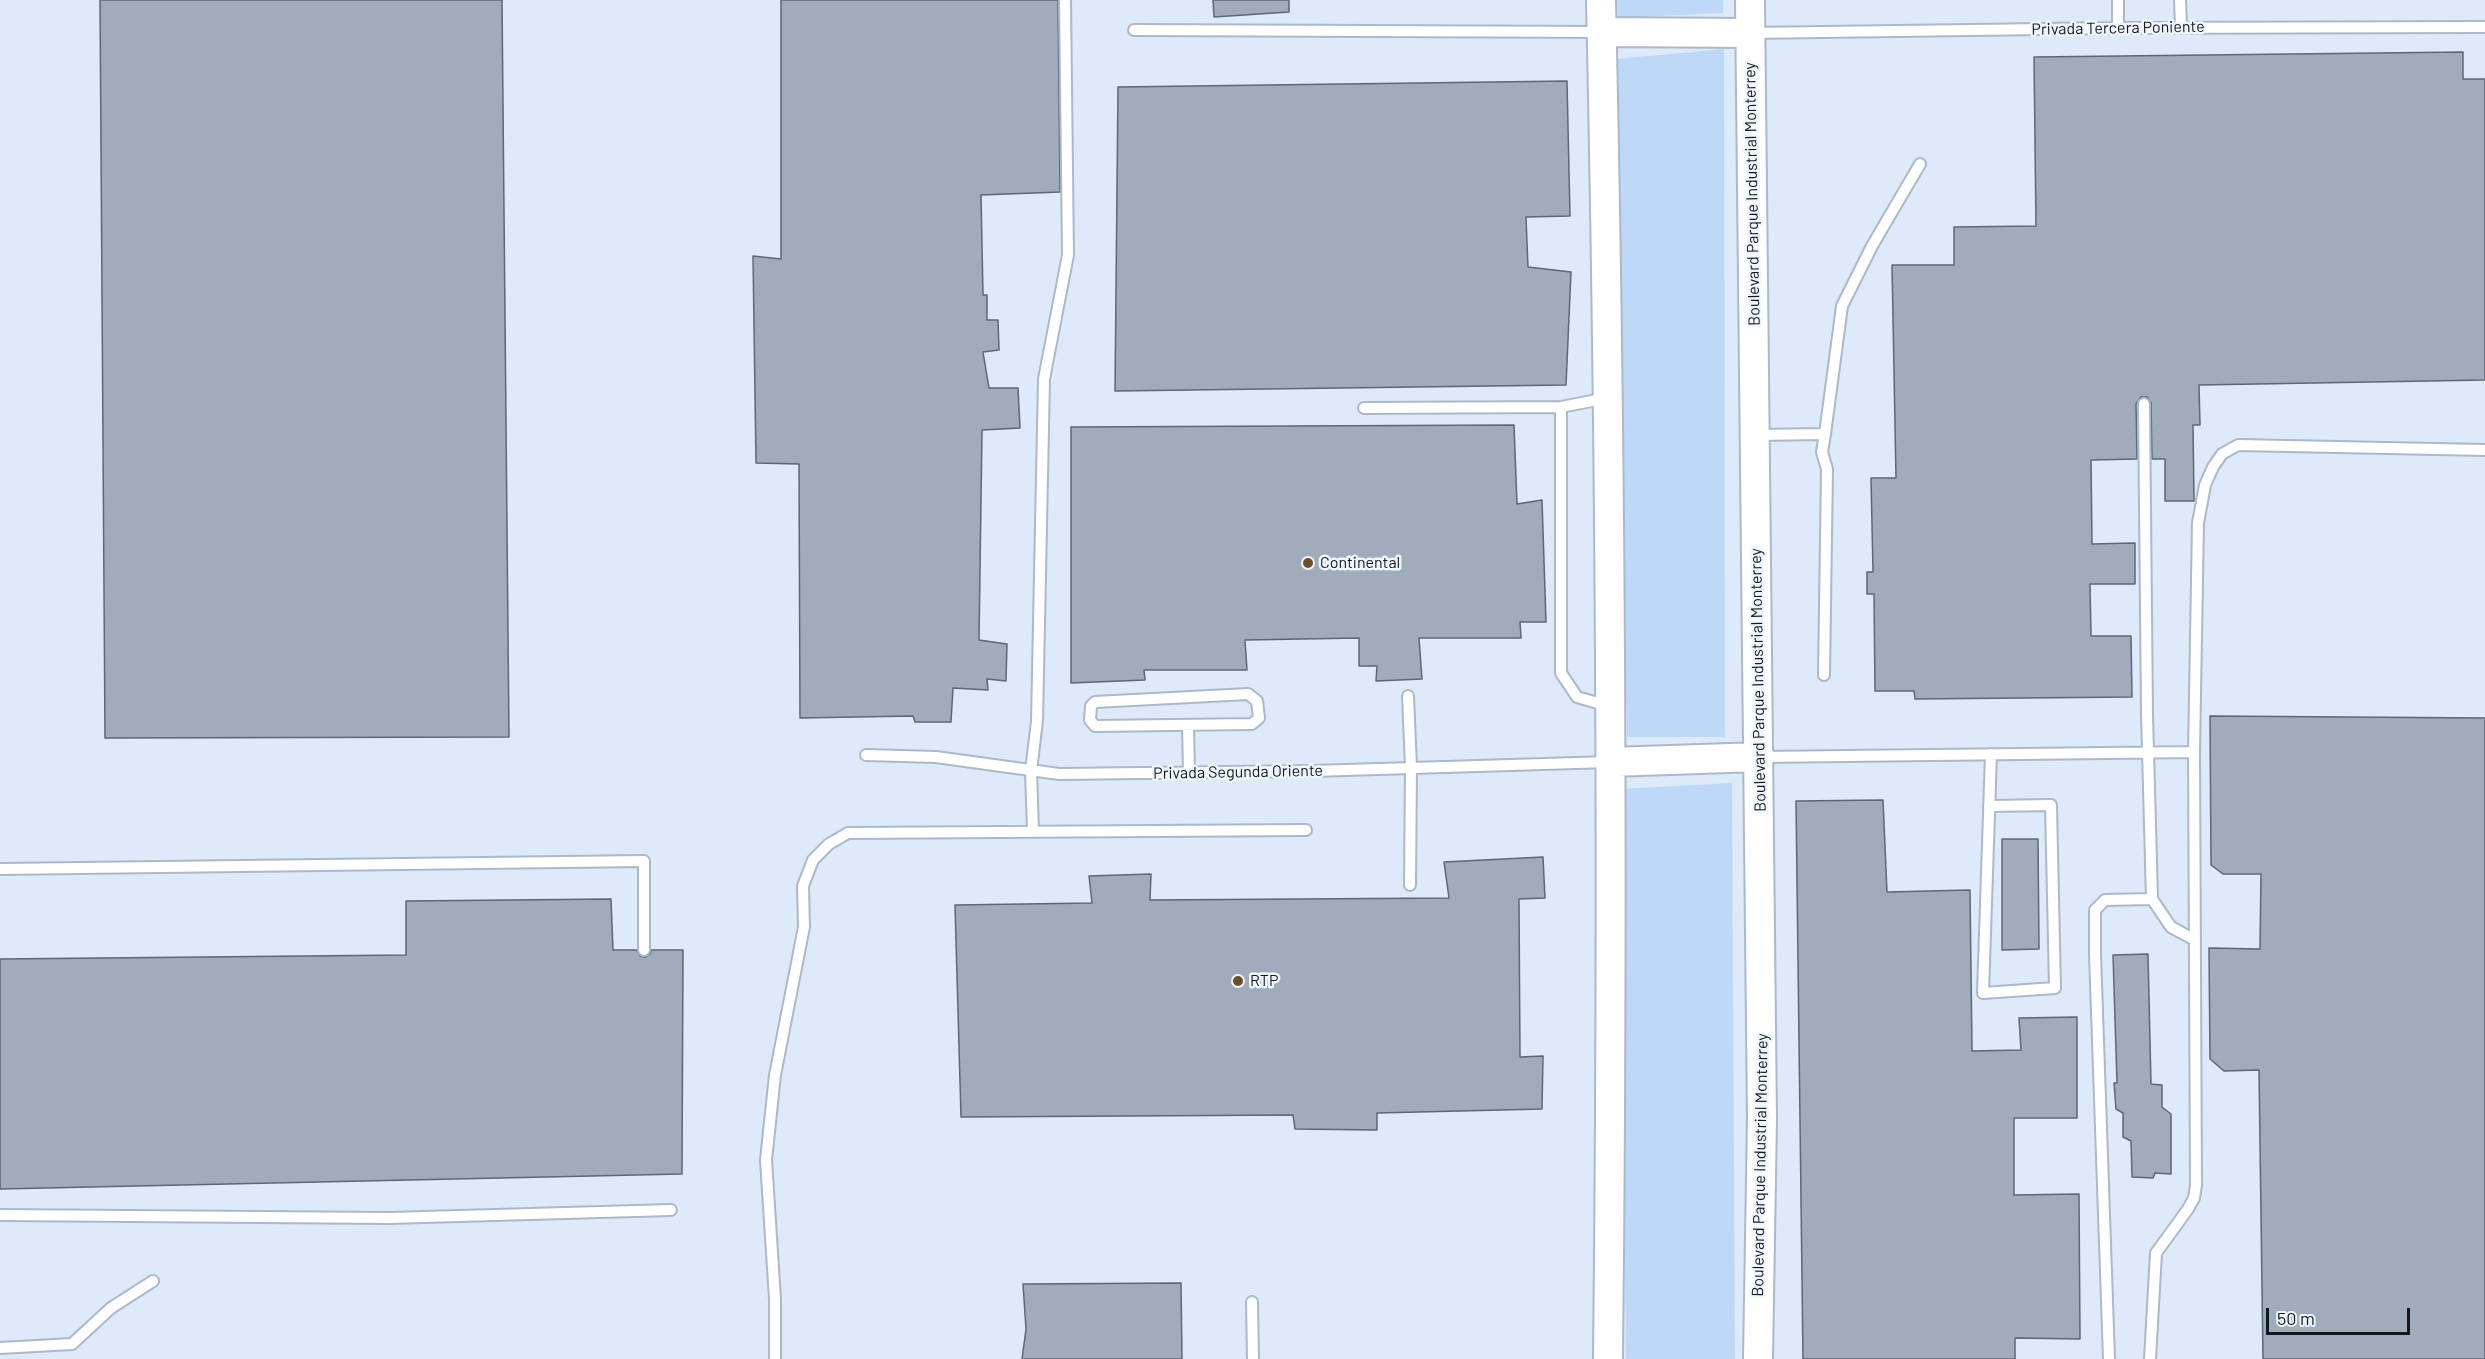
<!DOCTYPE html>
<style>
body{margin:0}
#map{position:relative;width:2485px;height:1359px;overflow:hidden;background:#dceafa;font-family:Barlow,sans-serif}
canvas{display:block}
.scale{position:absolute;left:2266px;top:1308px;width:144px;height:27px;box-sizing:border-box;border:3px solid #13181e;border-top:0;padding-left:8px;font-size:18px;line-height:21px;white-space:nowrap;color:#13181e;-webkit-text-stroke:4px #f0f6fd;paint-order:stroke}
</style>
<div id="map">
<canvas width="2485" height="1359"></canvas>
<div class="scale">50 m</div>
</div>
<script>
const c = document.querySelector('canvas').getContext('2d');
c.lineJoin = 'round';
function fill(path, color) {
  c.fillStyle = color;
  c.fill(path, 'evenodd');
}
function strokePath(path, color, width, dash) {
  c.strokeStyle = color;
  c.lineWidth = width;
  c.lineCap = dash ? 'butt' : 'round';
  c.setLineDash(dash || []);
  c.stroke(path);
}
function write(font, color, halo, rows, align = 'center') {
  c.font = font + ' Barlow,sans-serif';
  c.lineWidth = 5;
  c.setLineDash([]);
  c.textBaseline = 'middle';
  c.strokeStyle = halo;
  c.fillStyle = color;
  for (const [text, x, y, turn = 0] of rows) {
    c.save();
    c.translate(x, y);
    c.rotate((+turn || 0) * Math.PI / 180);
    c.textAlign = isNaN(turn) ? turn : align;
    if (halo) c.strokeText(text, 0, 0);
    c.fillText(text, 0, 0);
    c.restore();
  }
}
fill(new Path2D(`
 M1617,0H1723V13L1618,18Z
 M1724,49L1725,737H1627L1615,59Z
 M1732,783L1735,1359H1626L1619,789Z`), '#bed9f7');
const building = new Path2D(`
 M100,0H502L509,737L105,738Z
 M781,0H1058L1060,192L981,195L983,295H987V320H998L999,350L983,352L989,388H1018L1020,428L982,430L979,640L1007,644L1006,681L987,679L988,690L953,688L951,722H915L913,716L800,718L799,464L756,463L753,256L781,259Z
 M1213,0H1289V12L1214,17Z
 M2463,52V79H2485V380L2199,385L2200,425H2193L2194,501H2165V459H2152L2151,403L2147,397H2141L2136,404L2137,459L2091,460L2092,544L2135,543V584H2090L2091,636H2131L2132,697L1915,699L1914,691H1875L1874,594H1867V572H1873L1871,478H1896L1892,265H1954V227L2036,226L2034,57Z
 M1567,81L1570,216L1526,217L1528,267L1571,272L1566,385L1115,391L1118,87Z
 M1514,425L1517,504L1542,500L1546,622H1520L1521,638H1419L1422,679L1376,681L1377,666H1359V638L1245,640L1247,670H1144L1145,680L1071,683V427Z
 M2210,716L2485,718V1359H2263L2259,1070L2224,1071L2210,1059L2209,948L2260,949L2261,874H2223L2211,865Z
 M1883,800L1887,892L1970,890L1972,1051L2021,1050L2019,1018L2077,1017V1118H2014V1195L2079,1194L2080,1339L2015,1338V1359H1803L1796,801Z
 M2002,839H2038L2039,949L2002,950Z
 M1543,857L1545,898L1519,899L1520,1057L1543,1056L1542,1109L1377,1113V1130L1295,1129L1293,1115L961,1117L955,905L1092,903L1089,876L1151,874L1150,900L1449,898L1444,862Z
 M611,899L613,950H637L640,956L645,957L650,954L651,950H683L682,1174L0,1189V959L406,955V901Z
 M2148,954L2151,1084L2162,1085V1107L2171,1114V1174L2155,1173L2153,1178L2132,1177L2131,1141L2123,1137V1113L2116,1109L2114,1083H2117L2113,955Z
 M1181,1283L1182,1359H1022L1026,1329L1023,1284Z`);
fill(building, '#9eacbb');
strokePath(building, '#5c6876', 1.5);
const service = new Path2D(`
 M2180,0L2181,28
 M2118,28V0
 M1134,30L1602,32
 M1750,33L2118,28L2485,27
 M1607,398L1561,407V673L1577,697L1608,706
 M2144,404L2147,714L2152,899L2171,927L2195,940
 M1364,408L1561,407
 M1825,434L1842,306L1872,246L1920,164
 M1755,435L1825,434L1822,452L1827,469L1824,675
 M1248,694L1257,701L1259,718L1252,724L1095,726L1090,720L1091,706L1095,702Z
 M1408,696L1411,767L1410,885
 M1188,725L1189,773
 M866,755L936,757L1059,774L1313,771L1609,762
 M1760,757L2194,752
 M1989,806L2051,805L2055,988L1983,993L1991,754
 M1033,832L1031,771L1037,721L1044,379L1068,255L1065,0
 M0,869L644,861V950
 M0,1215L389,1218L671,1210
 M1252,1302L1253,1359
 M0,1348L72,1344L111,1308L153,1281
 M775,1359V1299L766,1160L775,1075L804,927L803,886L813,860L829,844L848,833L1306,830
 M2109,1359L2095,954V910L2105,900L2152,899
 M2150,1359L2156,1253L2188,1209L2194,1198L2196,1185L2194,752L2198,523L2205,485L2213,467L2222,454L2238,445L2485,450`);
const tertiary = new Path2D(`
 M1601,0C1611,453 1613,906 1608,1359
 M1750,0L1762,1118L1758,1359
 M1602,32L1750,33
 M1610,762L1760,757`);
strokePath(service, '#abb9c8', 14);
strokePath(tertiary, '#abb9c8', 32);
strokePath(service, '#fff', 10);
strokePath(tertiary, '#fff', 28);
for (const [x, y, r, color] of [
 [1308,563,6,"#6f4e25"],
 [1238,981,6,"#6f4e25"]
]) {
  const dot = new Path2D();
  dot.arc(x, y, r, 0, 2 * Math.PI);
  c.fillStyle = color;
  c.fill(dot);
  strokePath(dot, '#f0f6fd', 2);
}
write('16px', '#13181e', '#f0f6fd', [
 ["Privada Tercera Poniente",2118,28,-1],
 ["Boulevard Parque Industrial Monterrey",1752,194,-91],
 ["Boulevard Parque Industrial Monterrey",1758,680,-91],
 ["Privada Segunda Oriente",1238,772,-1],
 ["Boulevard Parque Industrial Monterrey",1760,1165,-89]
]);
write('16px', '#13181e', '#f0f6fd', [
 ["Continental",1320,563],
 ["RTP",1250,981]
], 'left');
</script>
